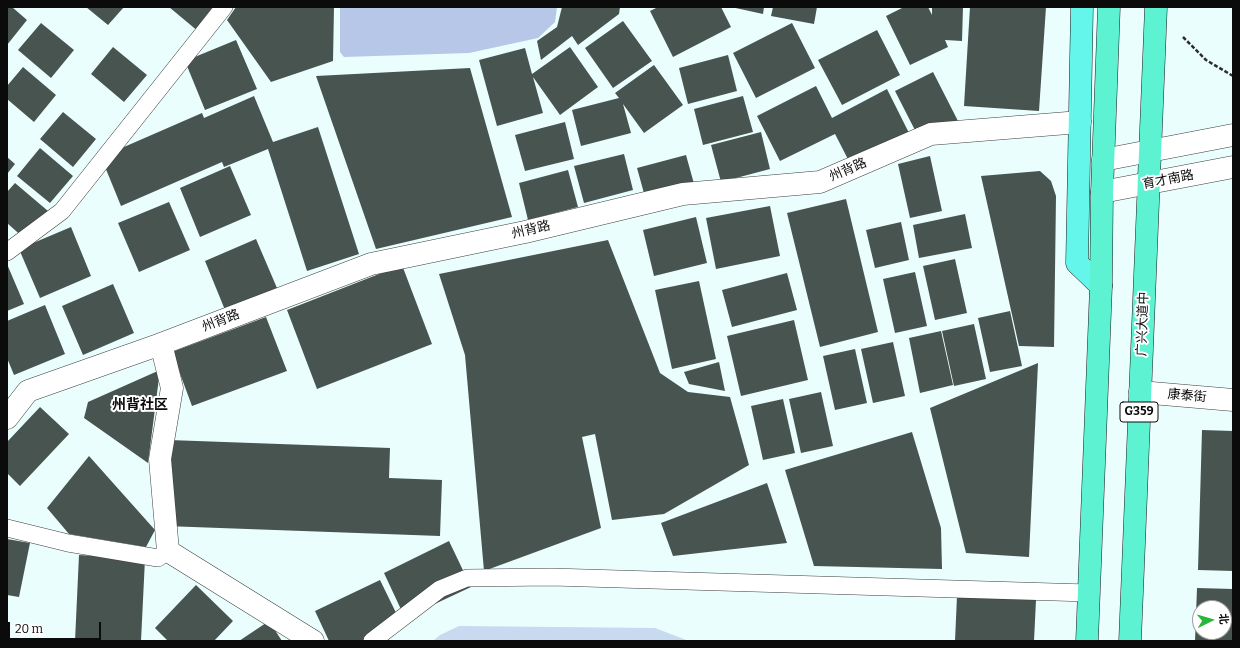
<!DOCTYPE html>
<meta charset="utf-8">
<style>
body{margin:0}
#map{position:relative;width:1240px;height:648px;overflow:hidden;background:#eafefe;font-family:Bitter,"Noto Sans SC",serif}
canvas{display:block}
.frame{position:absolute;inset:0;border:8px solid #0b0b0b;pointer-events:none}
.north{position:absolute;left:1192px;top:600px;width:40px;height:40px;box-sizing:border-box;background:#fff;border:1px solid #9d9d9d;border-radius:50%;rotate:85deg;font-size:11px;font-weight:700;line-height:16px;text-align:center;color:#0b0b0b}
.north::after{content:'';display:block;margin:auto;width:14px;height:18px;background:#28b73a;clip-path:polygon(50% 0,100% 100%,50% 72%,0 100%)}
.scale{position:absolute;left:8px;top:622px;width:93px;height:18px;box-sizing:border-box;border:2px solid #0b0b0b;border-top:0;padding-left:5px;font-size:12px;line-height:14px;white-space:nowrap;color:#0b0b0b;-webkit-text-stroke:3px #fff;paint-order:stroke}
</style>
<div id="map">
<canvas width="1240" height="648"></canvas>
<div class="frame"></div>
<div class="north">北</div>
<div class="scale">20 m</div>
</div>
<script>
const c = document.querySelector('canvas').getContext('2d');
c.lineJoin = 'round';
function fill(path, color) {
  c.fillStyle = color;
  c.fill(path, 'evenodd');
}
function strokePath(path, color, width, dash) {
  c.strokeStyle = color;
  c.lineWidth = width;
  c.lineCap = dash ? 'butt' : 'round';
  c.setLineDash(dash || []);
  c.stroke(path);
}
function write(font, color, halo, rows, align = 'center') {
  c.font = font + ' Bitter,"Noto Sans SC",serif';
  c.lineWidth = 4;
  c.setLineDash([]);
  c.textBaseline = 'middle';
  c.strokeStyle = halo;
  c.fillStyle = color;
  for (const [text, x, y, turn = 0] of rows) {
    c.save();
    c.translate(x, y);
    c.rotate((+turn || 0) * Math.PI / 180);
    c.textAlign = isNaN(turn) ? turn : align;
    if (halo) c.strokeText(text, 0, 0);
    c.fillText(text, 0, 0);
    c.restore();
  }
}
fill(new Path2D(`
 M340,7H557L555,22L538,38L469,53L344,57L340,52Z`), '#b6c7e7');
fill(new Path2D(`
 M459,626L655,628L689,641H433L440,635Z`), '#c7daef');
fill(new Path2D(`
 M7,7H12L27,20L7,45Z
 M86,7H124L108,25Z
 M169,7H220L199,32Z
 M236,7H334L333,61L271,82L227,20Z
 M562,7H620L619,14L578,45L572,36L541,60L537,41L557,27Z
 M658,7H721L731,27L673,57L650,11Z
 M731,7H764L763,14Z
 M773,7H817L814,24L771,16Z
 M904,7H928L932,15V7H963L962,41L945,40L948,47L910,65L886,16Z
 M970,7H1046L1039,111L964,106Z
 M623,21L652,61L613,88L585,48Z
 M41,23L74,50L51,78L18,50Z
 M792,23L815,68L756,98L733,53Z
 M877,30L900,75L842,105L818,60Z
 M236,40L257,89L205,110L185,61Z
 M113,47L147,75L124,102L91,74Z
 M570,47L598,87L560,115L533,77L543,113L497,126L479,60L525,48L532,74Z
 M728,55L737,91L688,104L679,68Z
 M654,65L683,105L644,133L623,104L631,133L581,146L572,110L619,98L615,93Z
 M23,67L56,95L34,122L7,99V86Z
 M470,68L512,217L376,249L316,76Z
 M933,72L958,121L920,140L895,91Z
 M816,86L832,118L887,89L910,135L851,165L835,134L780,161L757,116Z
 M254,96L273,142L318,127L359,254L307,271L268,149L224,167L222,162L121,206L101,157L202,113L204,118Z
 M743,96L753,132L703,145L694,109Z
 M63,112L96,139L73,167L40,139Z
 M565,122L574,159L525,171L515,135Z
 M761,132L770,169L721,182L711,145Z
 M40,148L73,176L50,203L17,176Z
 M624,154L633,190L584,203L574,166Z
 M686,155L696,191L647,204L637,168Z
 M930,156L942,211L910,218L898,164Z
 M7,157L15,164L7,174Z
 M230,166L251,215L200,237L180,188Z
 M568,170L578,207L528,220L519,183Z
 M1040,171L1051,181L1056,196L1054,347L1019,346L981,176Z
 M15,183L48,211L25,239L7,223V192Z
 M846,199L878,332L820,347L787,213Z
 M169,202L190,250L139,272L118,223Z
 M770,206L780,256L716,269L706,218Z
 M965,214L972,248L919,258L913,225Z
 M696,217L707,263L654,276L643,230Z
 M901,222L909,260L875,268L866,230Z
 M71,227L91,276L40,298L19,249Z
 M256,239L277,288L225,310L205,261Z
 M608,240L660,373L688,392L730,397L749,465L664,514L612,520L595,434L582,437L601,528L484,571L465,355L439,274Z
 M955,259L967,313L935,320L923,266Z
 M7,264L24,304L7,311Z
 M402,265L432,344L317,389L287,310Z
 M915,272L927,326L895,333L883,279Z
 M787,273L797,310L732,327L722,290Z
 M699,281L716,359L672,369L655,290Z
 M113,284L134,333L83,355L62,306Z
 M45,305L65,354L14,375L7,358V321Z
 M1010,311L1022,366L990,372L978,318Z
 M266,317L287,371L192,406L172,352Z
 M794,320L808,380L741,396L727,336Z
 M974,324L986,379L954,386L942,331Z
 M941,331L953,385L920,393L909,338Z
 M893,342L905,396L873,403L861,349Z
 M855,349L867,403L835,410L823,356Z
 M719,362L725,391L689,384L684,372Z
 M1038,363L1029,557L966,553L930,408Z
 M160,370L148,463L84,418L88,402Z
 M821,392L833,446L801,453L789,399Z
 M783,399L795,453L763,460L751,406Z
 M40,407L69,434L20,486L7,473V442Z
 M1202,430L1233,431V571L1198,570Z
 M912,432L941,528L942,569L814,566L785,470Z
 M169,440L390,448L389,478L442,480L440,536L165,526Z
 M89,456L155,530L146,547L69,534L47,508Z
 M767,483L787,543L673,556L661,523Z
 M7,539L30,543L19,597L7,595Z
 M449,541L471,587L405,618L384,573Z
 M79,555L145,559L141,641H75Z
 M380,580L402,625L368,641H329L315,611Z
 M196,585L233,621L214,641H168L155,628Z
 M1197,588L1233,589V641H1195ZM1200,608H1224V632H1200Z
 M957,596L1036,600L1034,641H955Z
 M269,621L282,641H239Z`), '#48544f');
const service = new Path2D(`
 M7,252L62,211L224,7
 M7,528L68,543L158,558L168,551
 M372,641L440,589L467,578L552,577L1088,593`);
const minor = new Path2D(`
 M161,344L172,388L160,459L168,551L313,641
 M1140,392L1233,400
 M7,418L28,391L161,344L371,264L525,232L683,194L820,182L931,134L1080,122`);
const tertiary = new Path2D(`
 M1103,160L1233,135
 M1102,192L1233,167`);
const primary = new Path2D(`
 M1082,7L1077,263L1101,286`);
const trunk = new Path2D(`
 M1087,641L1101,286L1102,192L1109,7
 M1130,641L1156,7`);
strokePath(service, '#3e3e3e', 18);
strokePath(minor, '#3e3e3e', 23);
strokePath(tertiary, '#3e3e3e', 23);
strokePath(primary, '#1c1c1c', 23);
strokePath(trunk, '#1c1c1c', 23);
strokePath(new Path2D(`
 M1183,37L1206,60L1233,76`), '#2d2d2d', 2.5, [4, 2]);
strokePath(service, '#fff', 17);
strokePath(minor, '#fff', 22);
strokePath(tertiary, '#fff', 22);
strokePath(primary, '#64f5eb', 22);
strokePath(trunk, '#5df2d2', 22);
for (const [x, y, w] of [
 [1139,412,38]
]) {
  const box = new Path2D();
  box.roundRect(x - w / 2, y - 10, w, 20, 3);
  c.fillStyle = '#fff';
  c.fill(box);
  strokePath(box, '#0b0b0b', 1);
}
write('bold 12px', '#0b0b0b', null, [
 ["G359",1139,412]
]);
write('13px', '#0b0b0b', '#fff', [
 ["州背路",848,170,-23],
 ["育才南路",1168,180,-11],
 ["州背路",531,230,-13],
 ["州背路",221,321,-21],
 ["广兴大道中",1143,324,-88],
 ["康泰街",1187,396,5]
]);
write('bold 14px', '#0b0b0b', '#fff', [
 ["州背社区",140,405]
]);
</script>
